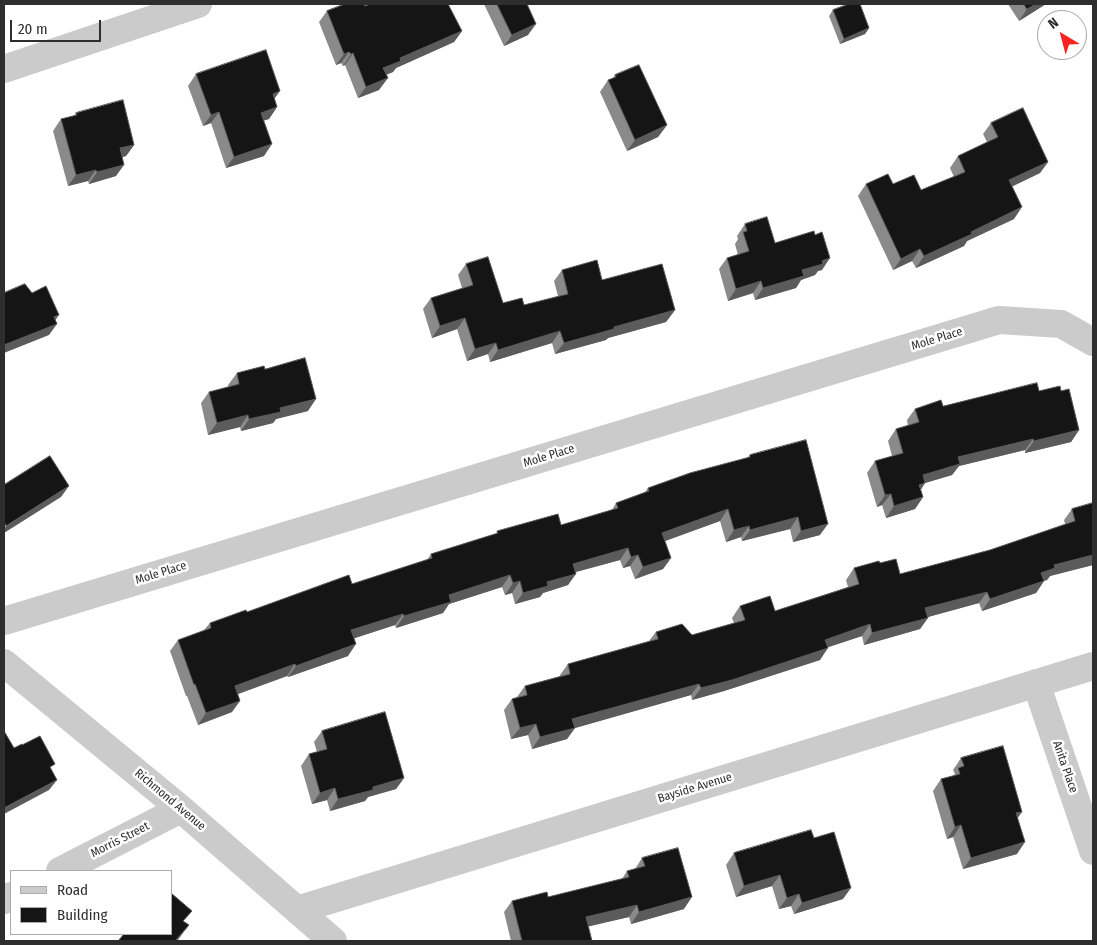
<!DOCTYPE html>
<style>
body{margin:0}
#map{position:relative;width:1097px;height:945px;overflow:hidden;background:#fff;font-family:"Fira Sans Condensed",sans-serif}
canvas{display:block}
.frame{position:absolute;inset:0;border:5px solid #2e2e2e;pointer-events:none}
.legend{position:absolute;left:10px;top:870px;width:162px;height:65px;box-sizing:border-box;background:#fff;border:1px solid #ababab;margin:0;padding:6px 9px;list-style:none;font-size:15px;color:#2e2e2e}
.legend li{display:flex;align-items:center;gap:10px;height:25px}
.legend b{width:25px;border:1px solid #ababab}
.north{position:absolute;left:1037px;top:10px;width:50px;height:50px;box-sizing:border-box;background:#fff;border:1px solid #ababab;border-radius:50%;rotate:323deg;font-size:14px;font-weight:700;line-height:20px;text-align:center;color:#2e2e2e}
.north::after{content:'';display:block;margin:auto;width:18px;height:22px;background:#f6251f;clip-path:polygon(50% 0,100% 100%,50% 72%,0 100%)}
.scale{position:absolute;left:10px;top:20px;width:91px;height:22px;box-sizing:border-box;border:2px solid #2e2e2e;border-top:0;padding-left:6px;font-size:15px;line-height:18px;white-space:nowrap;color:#2e2e2e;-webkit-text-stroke:4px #fff;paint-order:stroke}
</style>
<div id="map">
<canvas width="1097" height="945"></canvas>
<div class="frame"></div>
<ul class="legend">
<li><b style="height:6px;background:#cbcbcb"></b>Road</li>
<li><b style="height:14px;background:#151515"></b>Building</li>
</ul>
<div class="north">N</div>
<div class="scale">20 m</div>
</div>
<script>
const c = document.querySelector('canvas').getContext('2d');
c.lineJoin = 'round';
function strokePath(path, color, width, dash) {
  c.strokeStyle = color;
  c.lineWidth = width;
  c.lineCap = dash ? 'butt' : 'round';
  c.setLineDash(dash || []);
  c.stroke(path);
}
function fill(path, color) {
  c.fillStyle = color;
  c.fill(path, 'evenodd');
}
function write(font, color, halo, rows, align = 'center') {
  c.font = font + ' "Fira Sans Condensed",sans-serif';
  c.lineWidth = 5;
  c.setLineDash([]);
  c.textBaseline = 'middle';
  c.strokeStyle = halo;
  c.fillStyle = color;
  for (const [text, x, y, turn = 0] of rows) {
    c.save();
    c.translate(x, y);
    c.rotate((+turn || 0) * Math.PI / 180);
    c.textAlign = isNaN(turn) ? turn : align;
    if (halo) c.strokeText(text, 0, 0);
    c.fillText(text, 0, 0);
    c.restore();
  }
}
strokePath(new Path2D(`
 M4,69L198,4
 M4,621L999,320L1061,324L1093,342
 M4,663L181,809L333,941
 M1036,683L1093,851
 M60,871L181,809
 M4,900L11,896
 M297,910L1093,666`), '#cbcbcb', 28);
fill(new Path2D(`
 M484,4H527L528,35L504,46Z
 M1008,4H1046L1019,21Z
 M365,6L462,31L454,42L396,68L393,72L386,75L379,90L358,98L345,65L343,66L341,63L336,65L319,22L327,11Z
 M833,10L869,28L865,34L840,44L829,16Z
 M196,74L280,91L274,98L277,107L269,119L264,120V156L226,168L211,123L203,126L188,86Z
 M615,75L667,125L658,137L627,151L600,92L608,80L613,78Z
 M76,113L134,145L126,156L122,157L116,176L89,184L88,181L68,186L53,131L61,119L74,116Z
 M991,123L1048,162L1040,173L1012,186L1014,219L967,241L964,246L916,268L912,261L893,270L858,196L866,184H893L921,190L954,177L950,168L958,156L987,142L983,134Z
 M745,224L775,243L822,270L818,271L815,275L801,280L796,288L755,300L753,293L728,301L719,269L727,258L738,255L735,244L738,239L737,236Z
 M466,264L503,303L524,305L558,296L554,281L562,270L602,280L675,310L666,322L608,338L606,340L555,354L552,343L490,362L488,354L467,361L457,329L432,338L423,309L431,298L462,288L458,275Z
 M265,369L308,411L276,419L273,423L241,431L240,427L208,435L201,403L209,392L229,387L228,385L237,373Z
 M1039,391H1061L1079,430L1071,442L1025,453V450L959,466L952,475L925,483L921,490L923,497L915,509L886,518L882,505L877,507L867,473L875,461L892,456L888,441L896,429L908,426L907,420L915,409L943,406Z
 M750,455L820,535L793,542L790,529L742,541L741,537L726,542L720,521L665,541L671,558L663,569L635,579L630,566L623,568L620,560L575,572L568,585L543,593L540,597L515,604L512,593L505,595L502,587L449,604L443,613L396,628L395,625L354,638L348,656L288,677L287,676L238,694L232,712L198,725L187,696H186L170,651L178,640L204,630L210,623L352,584L427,560L431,554L496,534L497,531L561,525L612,510L616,503L645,492L648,488L747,458Z
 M1093,503V565L1050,576L1047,580L1044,581L1036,593L982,611L979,603L928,617L920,629L864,645L862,636L827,647L820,660L724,691L692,700L691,695L575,728L567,739L532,749L528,735L511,739L504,710L512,699L517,697L525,686L560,676V675L568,664L649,641L656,632L692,635L734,623L732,618L740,606L775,611L848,587L846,580L854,568L880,563L900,574L990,550L1065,524L1064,520L1072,509Z
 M322,731L404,778L396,789L368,797L365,801L330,811L327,800L312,804L301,766L309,754L317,752L314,742Z
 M961,758L1018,817L1017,854L963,869L953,837L947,839L933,791L941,779L953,776L955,774L953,770Z
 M814,838L843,899L794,914L791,906L779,909L772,886L736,897L726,865L734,853Z
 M642,858L684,909L631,924L629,917L588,926L592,941H511L504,912L512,901L548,897L622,879L627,871L635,869Z`), '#8a8a8a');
fill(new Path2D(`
 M1036,4H1046L1019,21L1027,9Z
 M536,24L528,35L504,46L512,35Z
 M869,28L865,34L840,44L844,39Z
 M462,31L454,42L396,68L393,72L375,79L383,68L400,58Z
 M349,52L341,63L336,65L344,54Z
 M353,53L345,65L343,66L351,54Z
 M388,78L379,90L358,98L366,87Z
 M280,91L272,102L273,94Z
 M277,107L269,119L253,124L261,113Z
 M219,112L211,123L203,126L211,115Z
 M667,125L658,137L627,151L635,140Z
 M272,144L264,156L226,168L234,157Z
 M134,145L126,156L112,160L120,148Z
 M1048,162L1040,173L1001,192L1009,180Z
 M124,165L116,176L89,184L97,172Z
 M96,170L88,181L68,186L76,175Z
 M1022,207L1014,219L967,241L964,246L916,268L924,256L971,232Z
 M920,249L912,261L893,270L901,259Z
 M830,258L822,270L818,271L815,275L801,280L796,288L755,300L763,288L822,261Z
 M761,281L753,293L728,301L736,289Z
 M675,310L666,322L608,338L606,340L555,354L564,343L614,327Z
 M59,315L51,326L57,324L49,335L4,353V345Z
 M465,318L457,329L432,338L440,326Z
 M560,331L552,343L490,362L498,350Z
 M496,343L488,354L467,361L475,349Z
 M316,399L308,411L276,419L273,423L241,431L249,419L280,408Z
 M248,415L240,427L208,435L217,423Z
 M1079,430L1071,442L1025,453L1034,441Z
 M1033,439L1025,450L959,466L952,475L925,483L917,495L911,497L923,475L958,457Z
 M69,486L61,497L4,533V529L6,526Z
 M891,494L882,505L877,507L885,495Z
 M923,497L915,509L886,518L894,506Z
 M728,509L720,521L654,545L662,533Z
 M798,517L790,529L742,541L750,530Z
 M828,524L820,535L793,542L801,531Z
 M749,526L741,537L726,542L734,530Z
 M628,548L620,560L565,575L573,564Z
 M638,555L630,566L623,568L631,557Z
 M1093,555V565L1050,576L1047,580L1033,584L1041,573L1054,565Z
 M671,558L663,569L635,579L643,567Z
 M576,574L568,585L543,593L540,597L515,604L523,593L547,582Z
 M510,575L502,587L449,604L443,613L396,628L404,616L449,595Z
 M520,581L512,593L505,595L513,583Z
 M1044,581L1036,593L982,611L990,599Z
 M987,592L979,603L917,620L925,608Z
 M403,614L395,625L343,642L351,630Z
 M928,618L920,629L864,645L872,633Z
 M870,624L862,636L817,651L825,640Z
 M356,644L348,656L288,677L296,666Z
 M828,648L820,660L724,691L692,700L701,688Z
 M295,664L287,676L227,698L235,686Z
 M699,684L691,695L575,728L567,739L532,749L540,737L572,719Z
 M240,701L232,712L198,725L206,713Z
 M536,724L528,735L511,739L520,728Z
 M404,778L396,789L368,797L365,801L330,811L338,799L373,787Z
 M57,780L49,790L4,814V808Z
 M335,788L327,800L312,804L320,793Z
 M1022,812L1014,823L1016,813Z
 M961,825L953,837L947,839L955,827Z
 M1025,842L1017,854L963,869L971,858Z
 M780,875L772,886L736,897L744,886Z
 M851,888L843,899L794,914L802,903Z
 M799,894L791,906L779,909L787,898Z
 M692,897L684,909L631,924L639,912Z
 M637,905L629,917L578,929L586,917Z
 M189,925L177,941H175Z`), '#5b5b5b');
const building = new Path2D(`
 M345,4H364L365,6L370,4H448L462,31L400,58L401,61L383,68L388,78L366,87L353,53L351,54L349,52L344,54L327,11Z
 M497,4H527L536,24L512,35Z
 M849,4H860L869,28L844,39L833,10Z
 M1024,4H1036L1027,9Z
 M266,50L280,91L273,94L277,107L261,113L272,144L234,157L219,112L211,115L196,74Z
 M639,65L667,125L635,140L608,80L616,77L615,75Z
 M123,100L134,145L120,148L124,165L97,172L96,170L76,175L61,119L77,115L76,113Z
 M1023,108L1048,162L1009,180L1022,207L971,232L972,234L924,256L920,249L901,259L866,184L888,174L893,184L914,175L921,190L965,172L958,156L998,137L991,123Z
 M767,217L775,243L814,231L815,235L822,232L830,258L822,261L823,264L802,270L804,276L763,288L761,281L736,289L727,258L749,251L743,232L747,231L745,224Z
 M488,257L503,303L522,298L524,305L568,294L562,270L597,260L602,280L662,264L675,310L614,327V329L564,343L560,331L498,350L496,343L475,349L465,318L440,326L431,298L473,285L466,264Z
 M25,284L32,293L46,286L59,315L54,317L57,324L4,345V293Z
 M305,358L316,399L280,408L281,412L249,419L248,415L217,423L209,392L239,384L237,373L264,366L265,369Z
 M1037,383L1039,391L1060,386L1061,391L1069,389L1079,430L1034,441L1033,439L958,457L960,464L923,475L925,483L919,485L923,497L894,506L891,494L885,495L875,461L903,453L896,429L919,422L915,409L941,400L943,406Z
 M806,440L828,524L801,531L798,517L750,530L749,526L734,530L728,509L662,533L671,558L643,567L638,555L631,557L628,548L573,564L576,574L547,582L548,586L523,593L520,581L513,583L510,575L449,595L451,602L404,616L403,614L351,630L356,644L296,666L295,664L235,686L240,701L206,713L195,684L194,685L178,640L211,628L210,623L246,610L247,612L349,575L352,584L432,558L431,554L498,533L497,531L558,514L561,525L618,508L616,503L649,491L648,488L690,473L750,457V455Z
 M50,456L69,486L6,526L4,522V485Z
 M1093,503V555L1054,565L1055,568L1041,573L1044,581L990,599L987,592L925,608L928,618L872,633L870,624L825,640L828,648L732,680L701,688L699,684L572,719L575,728L540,737L536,724L520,728L512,699L527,695L525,686L570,674L568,664L658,639L656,632L682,624L692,635L745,620L740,606L770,596L775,611L859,584L854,568L879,561L880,563L896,559L900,574L990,550L1075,521L1072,509Z
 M385,712L404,778L373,787V790L338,799L335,788L320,793L309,754L327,749L322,731Z
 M4,731L14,748L22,744V745L40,736L55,764L50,767L57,780L4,808Z
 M1003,746L1022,812L1016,813L1025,842L971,858L961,825L955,827L941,779L960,774L958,768L964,766L961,758Z
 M811,830L814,838L834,832L851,888L802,903L799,894L787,898L780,875L744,886L734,853Z
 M678,848L692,897L639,912L637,905L586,917L592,941H522L512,901L547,892L548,897L629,877L627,871L645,866L642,858Z
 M171,893L192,911L183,921L189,925L175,941H118L124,934H171Z`);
fill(building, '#151515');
strokePath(building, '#5b5b5b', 1);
write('12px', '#2e2e2e', '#fff', [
 ["Mole Place",937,339,-17],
 ["Mole Place",549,456,-17],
 ["Mole Place",161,573,-17],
 ["Anita Place",1065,767,71],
 ["Bayside Avenue",695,788,-17],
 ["Richmond Avenue",170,800,40],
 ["Morris Street",120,840,-27]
]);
</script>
